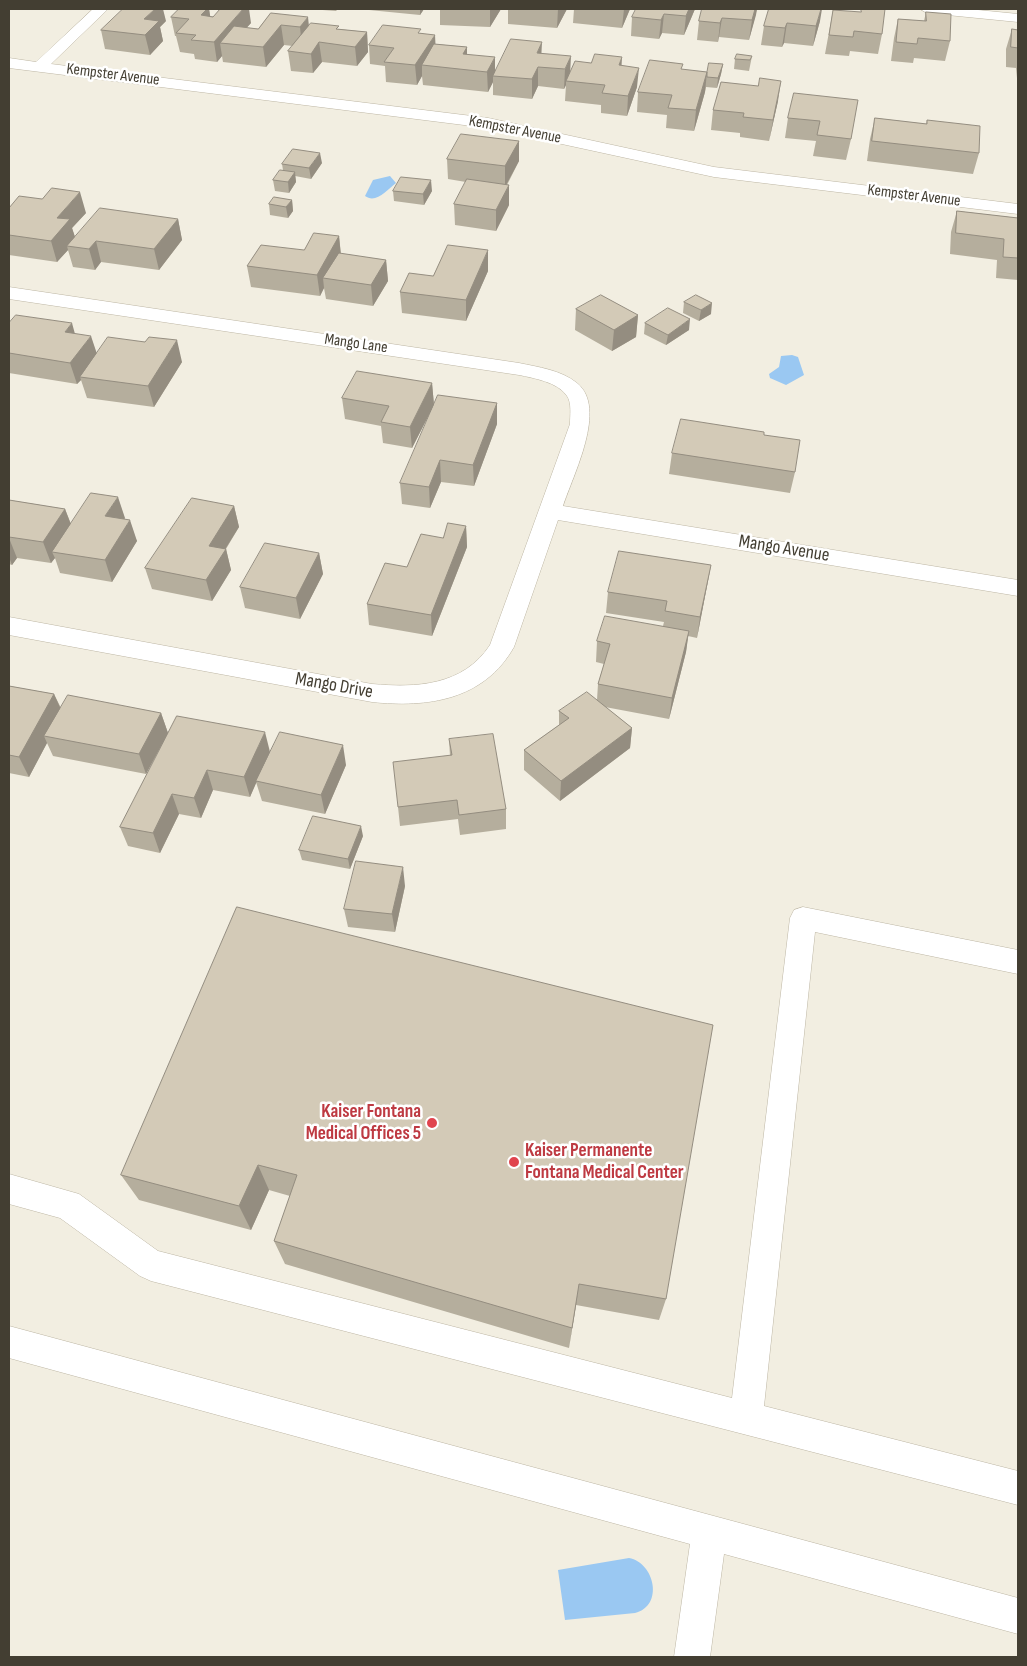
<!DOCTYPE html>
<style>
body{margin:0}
#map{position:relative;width:1027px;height:1666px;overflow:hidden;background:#f2eee1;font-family:"Sofia Sans Condensed",sans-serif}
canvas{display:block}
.frame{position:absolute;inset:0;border:10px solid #433e32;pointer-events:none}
</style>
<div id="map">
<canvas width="1027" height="1666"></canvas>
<div class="frame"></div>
</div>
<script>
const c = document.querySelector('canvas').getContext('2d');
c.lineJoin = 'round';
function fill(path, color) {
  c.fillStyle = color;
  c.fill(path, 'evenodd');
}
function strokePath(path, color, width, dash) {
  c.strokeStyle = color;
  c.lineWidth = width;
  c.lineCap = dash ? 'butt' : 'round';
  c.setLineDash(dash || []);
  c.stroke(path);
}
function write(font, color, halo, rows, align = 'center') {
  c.font = font + ' "Sofia Sans Condensed",sans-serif';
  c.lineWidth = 5;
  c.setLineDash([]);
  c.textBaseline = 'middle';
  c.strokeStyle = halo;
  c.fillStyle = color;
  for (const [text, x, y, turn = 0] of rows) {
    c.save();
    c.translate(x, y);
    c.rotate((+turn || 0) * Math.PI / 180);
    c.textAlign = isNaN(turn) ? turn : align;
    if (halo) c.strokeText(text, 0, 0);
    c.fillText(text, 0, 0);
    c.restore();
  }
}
fill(new Path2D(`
 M390,176L396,183C387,190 376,204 365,196L373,180Z
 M792,355L798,357L804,375L786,385L770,378L769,374L779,367L781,356Z
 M629,1558C655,1563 664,1606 635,1613L565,1620L558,1570Z`), '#9ac8f2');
const service = new Path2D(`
 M803,907L1018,950V974L815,932L764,1406L1018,1471V1505L151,1281L140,1276L60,1218L9,1204V1174L79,1194L158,1251L732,1398L790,918L794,910Z
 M9,1326L1018,1598V1634L724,1554L710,1657H674L690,1544L9,1358Z`);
const minor = new Path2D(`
 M93,9H108L51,64L488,118L714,167L1018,204V214L714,177L488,128L9,68V58L36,62Z
 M920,9H968L1018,14V22L927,13Z
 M9,287L519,363C538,367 561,370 577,383C608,408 573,475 563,506L1018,580V596L558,520L514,647C484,700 428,708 372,702L9,635V617L372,684C416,688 463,686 490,645L570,424C570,416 572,403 567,396C558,382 533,378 519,375L9,299Z`);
strokePath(service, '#bdb6a4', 1);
strokePath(minor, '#bdb6a4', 1);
fill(service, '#fff');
fill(minor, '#fff');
fill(new Path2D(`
 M179,9H209L210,16L251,23L246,28L258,29L271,13L309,26L367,32L368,52L357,66L322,62L313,73L291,71L288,51L293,46L284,45L266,67L223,62L222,56L217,62L195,59L194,54L180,52L176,36H175L171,17Z
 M309,9H338L336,11Z
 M359,9H424L420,15Z
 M440,9H501L490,27L440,25Z
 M508,9H567L557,28L508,24Z
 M574,9H630L622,28L573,23Z
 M695,9L684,35L662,33L659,39L631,36L632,17Z
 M702,9H757L749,40L719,37L718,42L697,40L699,21Z
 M769,9L820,21L813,46L784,43L782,47L761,45L764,26Z
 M833,10L882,34L878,54L850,51L849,56L825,54Z
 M926,12L950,41L945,61L914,58L913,63L891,61L894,38L898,19L924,21Z
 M166,21L160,27L163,41L150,55L105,49L101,30Z
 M1012,29L1018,30V79L1017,78L1016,68L1006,67V49Z
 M421,33L435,44L467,47V54L495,70L542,53L570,73L621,66L637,87L627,116L601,113V105L565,101L566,85L564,89L538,86L532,99L493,95V82L488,92L423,85L422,76L417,85L386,82L385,66L370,64L369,45Z
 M752,56L749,71L734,69L735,59Z
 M723,64L721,74L717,88L706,87L705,92L694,131L666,128L667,115L637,112L638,92L682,70L707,72Z
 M794,93L851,139L846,160L813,156L816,141L785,138L788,118Z
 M778,101L769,141L740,137V133L711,130L713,110Z
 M875,118L926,124L927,120L979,153L973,174L867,161L870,139Z
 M519,141V161L507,185L509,205L496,231L455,225L454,204L466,182L448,179L447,159Z
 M322,163L311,179L295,176L296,182L289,193L275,191L273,180L283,170L282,164Z
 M393,191H432L424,205L394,201Z
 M292,200L293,211L288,218L270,215L269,204Z
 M9,208L86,213L72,228L75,237L178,219L182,240L159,270L101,262L95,270L73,267L68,250L57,262L9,255Z
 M957,211L1018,218V280L996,278L997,260L950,254L951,232Z
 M339,236L341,254L386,260L388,281L373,306L326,299L324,288L320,296L251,287L247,266L304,250Z
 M488,271L466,321L402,313L400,292L433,276Z
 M684,302L711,314L699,321L683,313Z
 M576,309L638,315L636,337L612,351L575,330Z
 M9,321V323L75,334L96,353L182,362L154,407L87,398L81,380L77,384L9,373Z
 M645,323L689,330L666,345L644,334Z
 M432,383L434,405L412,448L383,443L381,426L345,419L342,398Z
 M497,403V424L474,486L441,482L430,508L402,504L400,483Z
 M764,435L795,472L790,493L669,474L672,453Z
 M9,500L65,509L71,524L125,518L124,519L137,541L112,582L60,573L55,558L51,563L17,558L12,565L9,564Z
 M234,506L239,527L226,549L231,570L212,601L152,589L145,568Z
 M466,526L467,547L432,636L369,625L367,604L443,538Z
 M319,553L323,574L300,619L245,608L240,587Z
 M711,565L697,638L688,636L686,652L669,719L605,707L632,728L630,748L560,801L524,770V750L559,725V711L597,700L598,684L604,664L596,662L597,641L663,626L664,622L606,613L608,592Z
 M9,686L54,694L61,708L161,713L168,733L146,774L53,756L47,743L29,777L9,773Z
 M177,716L270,752L261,771L346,765L325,814L262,801L256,782L250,797L213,790L201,818L179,814L160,853L128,846L120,827Z
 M449,739L506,809V829L460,835L458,819L400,826L398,807L450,756Z
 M363,836L350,869L302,860L299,850Z
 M405,886L395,932L348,927L344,909Z
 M237,907L666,1299L659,1320L576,1305L569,1348L285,1264L274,1241L290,1196L269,1190L251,1230L139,1200L121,1175Z`), '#b5ae9d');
fill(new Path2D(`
 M155,9H163L166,21L160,27L163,41L150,55L145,35L144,19Z
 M207,9H209L212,27L201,15Z
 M243,9H249L251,23L232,44L220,43L222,56L217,62L214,42Z
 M420,9H424L420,15Z
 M490,9H501L490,27Z
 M558,9H567L557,28Z
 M624,9H630L622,28Z
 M689,9H695L684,35L686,16Z
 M755,9H757L756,15L749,40L752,20Z
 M821,9H822L820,21L813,46L816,26Z
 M664,14L662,33L659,39L661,20Z
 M308,17L310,36L302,47L300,27Z
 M722,18L719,37L718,42L720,23Z
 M787,23L784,43L782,47L785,28Z
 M281,25L284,45L266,67L263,47Z
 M367,32L368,52L357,66L355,47Z
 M435,35L436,54L422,65V76L417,85L415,65Z
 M319,42L322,62L313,73L311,54Z
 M542,42L541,62L538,67V86L532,99V79L537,53Z
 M467,47V67L463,54Z
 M571,56L570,76L566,81V85L564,89L565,69Z
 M495,57V76H493V82L488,92L487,72Z
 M622,57L621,76L619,65Z
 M723,64L721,74L717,88L718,78Z
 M639,68L637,87L627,116L628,96Z
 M707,72L705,92L694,131L696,110Z
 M781,81L778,101L769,141L773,120Z
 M519,141V161L505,187V166Z
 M320,153L322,163L311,179L309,168Z
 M295,172L296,182L289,193L288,182Z
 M431,180L432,191L424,205L423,194Z
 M509,185V205L496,231V210Z
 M80,192L86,213L72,228L76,240L67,246L68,250L57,262L51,241L57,218Z
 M292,200L293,211L288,218L286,207Z
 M178,219L182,240L159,270L154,249Z
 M339,236L341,257L323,278L324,288L320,296L317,275Z
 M96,241L101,262L95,270L89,249Z
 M488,250V271L466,321V300Z
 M386,260L388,281L373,306L371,285Z
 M712,303L711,314L699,321L701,310Z
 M638,315L636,337L612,351L614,330Z
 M690,319L689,330L666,345L668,335Z
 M72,323L78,345L65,332Z
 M91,336L98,357L80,377L81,380L77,384L70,363Z
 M177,340L182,362L154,407L148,386Z
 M432,383L434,405L412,448L410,427Z
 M497,403V424L474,486L473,465Z
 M440,460L441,482L430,508L429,487Z
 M118,497L125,518L112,537L105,516Z
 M234,506L239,527L214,567L209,546Z
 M65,509L73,530L52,552L55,558L51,563L43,542Z
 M130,520L137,541L112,582L105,560Z
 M466,526L467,547L432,636L431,615Z
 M9,538L17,558L12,565L9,557Z
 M226,549L231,570L212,601L206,580Z
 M319,553L323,574L300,619L296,598Z
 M711,565L707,586L697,638L700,617Z
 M689,631L686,652L669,719L672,698Z
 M54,694L63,714L44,736L47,743L29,777L19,757Z
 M161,713L168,733L146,774L139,754Z
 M632,728L630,748L560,801L561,781Z
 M265,732L270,752L250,797L244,777Z
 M343,745L346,765L325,814L321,795Z
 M207,770L213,790L201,818L194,798Z
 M172,794L179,814L160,853L153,833Z
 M361,826L363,836L350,869L348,859Z
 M403,867L405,886L395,932L392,914Z
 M258,1165L269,1190L251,1230L239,1206Z
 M579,1284L576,1305L569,1348L572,1328Z`), '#948d80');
const building = new Path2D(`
 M123,9H155L144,19L159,21L145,35L101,30Z
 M179,9H207L201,15L213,17L220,9H243L214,42L191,40L196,35L176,33L189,19L171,17Z
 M636,9H689L686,16L664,14L661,20L632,17Z
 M702,9H755L752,20L722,18L720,23L699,21Z
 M769,9H821L816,26L787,23L785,28L764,26Z
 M861,9H885L882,34L854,31L853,37L829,35L833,10L861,12Z
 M926,12L951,14L950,41L918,38L917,44L896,42L898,19L926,21Z
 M271,13L308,17L300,27L281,25L263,47L220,43L234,26L258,29Z
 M311,23L339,26L336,29L367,32L355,47L319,42L311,54L288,51Z
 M383,25L421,29L418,33L435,35L415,65L384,62L394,48L369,45Z
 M1012,29L1018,30V48L1011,47Z
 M511,39L542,42L537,53L571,56L565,69L538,67L532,79L493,76Z
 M434,44L467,47L463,54L495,57L487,72L422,65Z
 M595,54L622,57L619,65L639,68L628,96L602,93L605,85L566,81L575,61L591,63Z
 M737,54L752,56L750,60L735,59Z
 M650,60L683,64L681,69L707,72L696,110L668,108L672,95L638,92Z
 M709,63L723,64L718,78L707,77V72Z
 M760,78L781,81L773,120L743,117L744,113L713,110L721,82L758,86Z
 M794,93L858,100L851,139L817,135L820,121L788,118Z
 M875,118L927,124V120L980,126L979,153L872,141Z
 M461,134L519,141L505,166L447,159Z
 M293,149L320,153L309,168L282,164Z
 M280,170L295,172L288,182L273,180Z
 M401,177L431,180L423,194L393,191Z
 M467,179L509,185L496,210L454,204Z
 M52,188L80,192L57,218L70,219L51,241L9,235V208L19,196L42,199Z
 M274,197L292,200L286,207L269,204Z
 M100,208L178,219L154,249L96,241L89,249L67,246Z
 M957,211L1018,218V258L1003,257L1004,239L956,233Z
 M314,233L339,236L317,275L247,266L261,245L304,250Z
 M448,245L488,250L466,300L400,292L409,273L433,276Z
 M339,253L386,260L371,285L323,278Z
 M601,295L638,315L614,330L576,309Z
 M696,295L712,303L701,310L684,302Z
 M668,308L690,319L668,335L645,323Z
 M16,315L72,323L65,332L91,336L70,363L9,353V323Z
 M108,337L145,342L149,337L177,340L148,386L80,377Z
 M357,371L432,383L410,427L381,422L389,406L342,398Z
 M438,395L497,403L473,465L440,460L429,487L400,483Z
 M681,419L764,432V435L800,440L795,472L672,453Z
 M91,493L118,497L105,516L130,520L105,560L52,552Z
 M192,498L234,506L209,546L226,549L206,580L145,568Z
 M9,500L65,509L43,542L9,537Z
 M448,523L466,526L431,615L367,604L385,563L407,567L421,534L443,538Z
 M265,543L319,553L296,598L240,587Z
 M619,551L711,565L700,617L665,611L667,601L608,592Z
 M605,616L689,631L672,698L598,684L610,644L597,641Z
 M9,686L54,694L19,757L9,755Z
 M587,692L632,728L561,781L524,750L569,718L559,711Z
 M68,695L161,713L139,754L44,736Z
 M177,716L265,732L244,777L207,770L194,798L172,794L153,833L120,827Z
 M280,732L343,745L321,795L256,781Z
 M493,734L506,809L459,815L457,800L398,807L393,762L452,755L449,739Z
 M313,816L361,826L348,859L299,850Z
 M356,861L403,867L392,914L344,909Z
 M237,907L713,1025L666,1299L579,1284L572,1328L274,1241L297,1175L258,1165L239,1206L121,1175Z`);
fill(building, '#d3cab7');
strokePath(building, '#948d80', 1);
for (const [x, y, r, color] of [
 [432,1123,6,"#e0444e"],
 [514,1162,6,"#e0444e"]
]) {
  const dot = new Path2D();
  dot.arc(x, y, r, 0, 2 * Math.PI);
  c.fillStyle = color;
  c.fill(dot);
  strokePath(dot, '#fff', 2);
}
write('16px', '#433e32', '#fff', [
 ["Kempster Avenue",113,75,7],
 ["Kempster Avenue",515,130,11],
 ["Kempster Avenue",914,196,7],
 ["Mango Lane",356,344,8]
]);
write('19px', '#433e32', '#fff', [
 ["Mango Avenue",784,549,9],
 ["Mango Drive",334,686,10]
]);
write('bold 19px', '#be3a42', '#fff', [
 ["Kaiser Fontana",421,1112],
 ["Medical Offices 5",421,1134],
 ["Kaiser Permanente",525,1151,"left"],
 ["Fontana Medical Center",525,1173,"left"]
], 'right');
</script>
